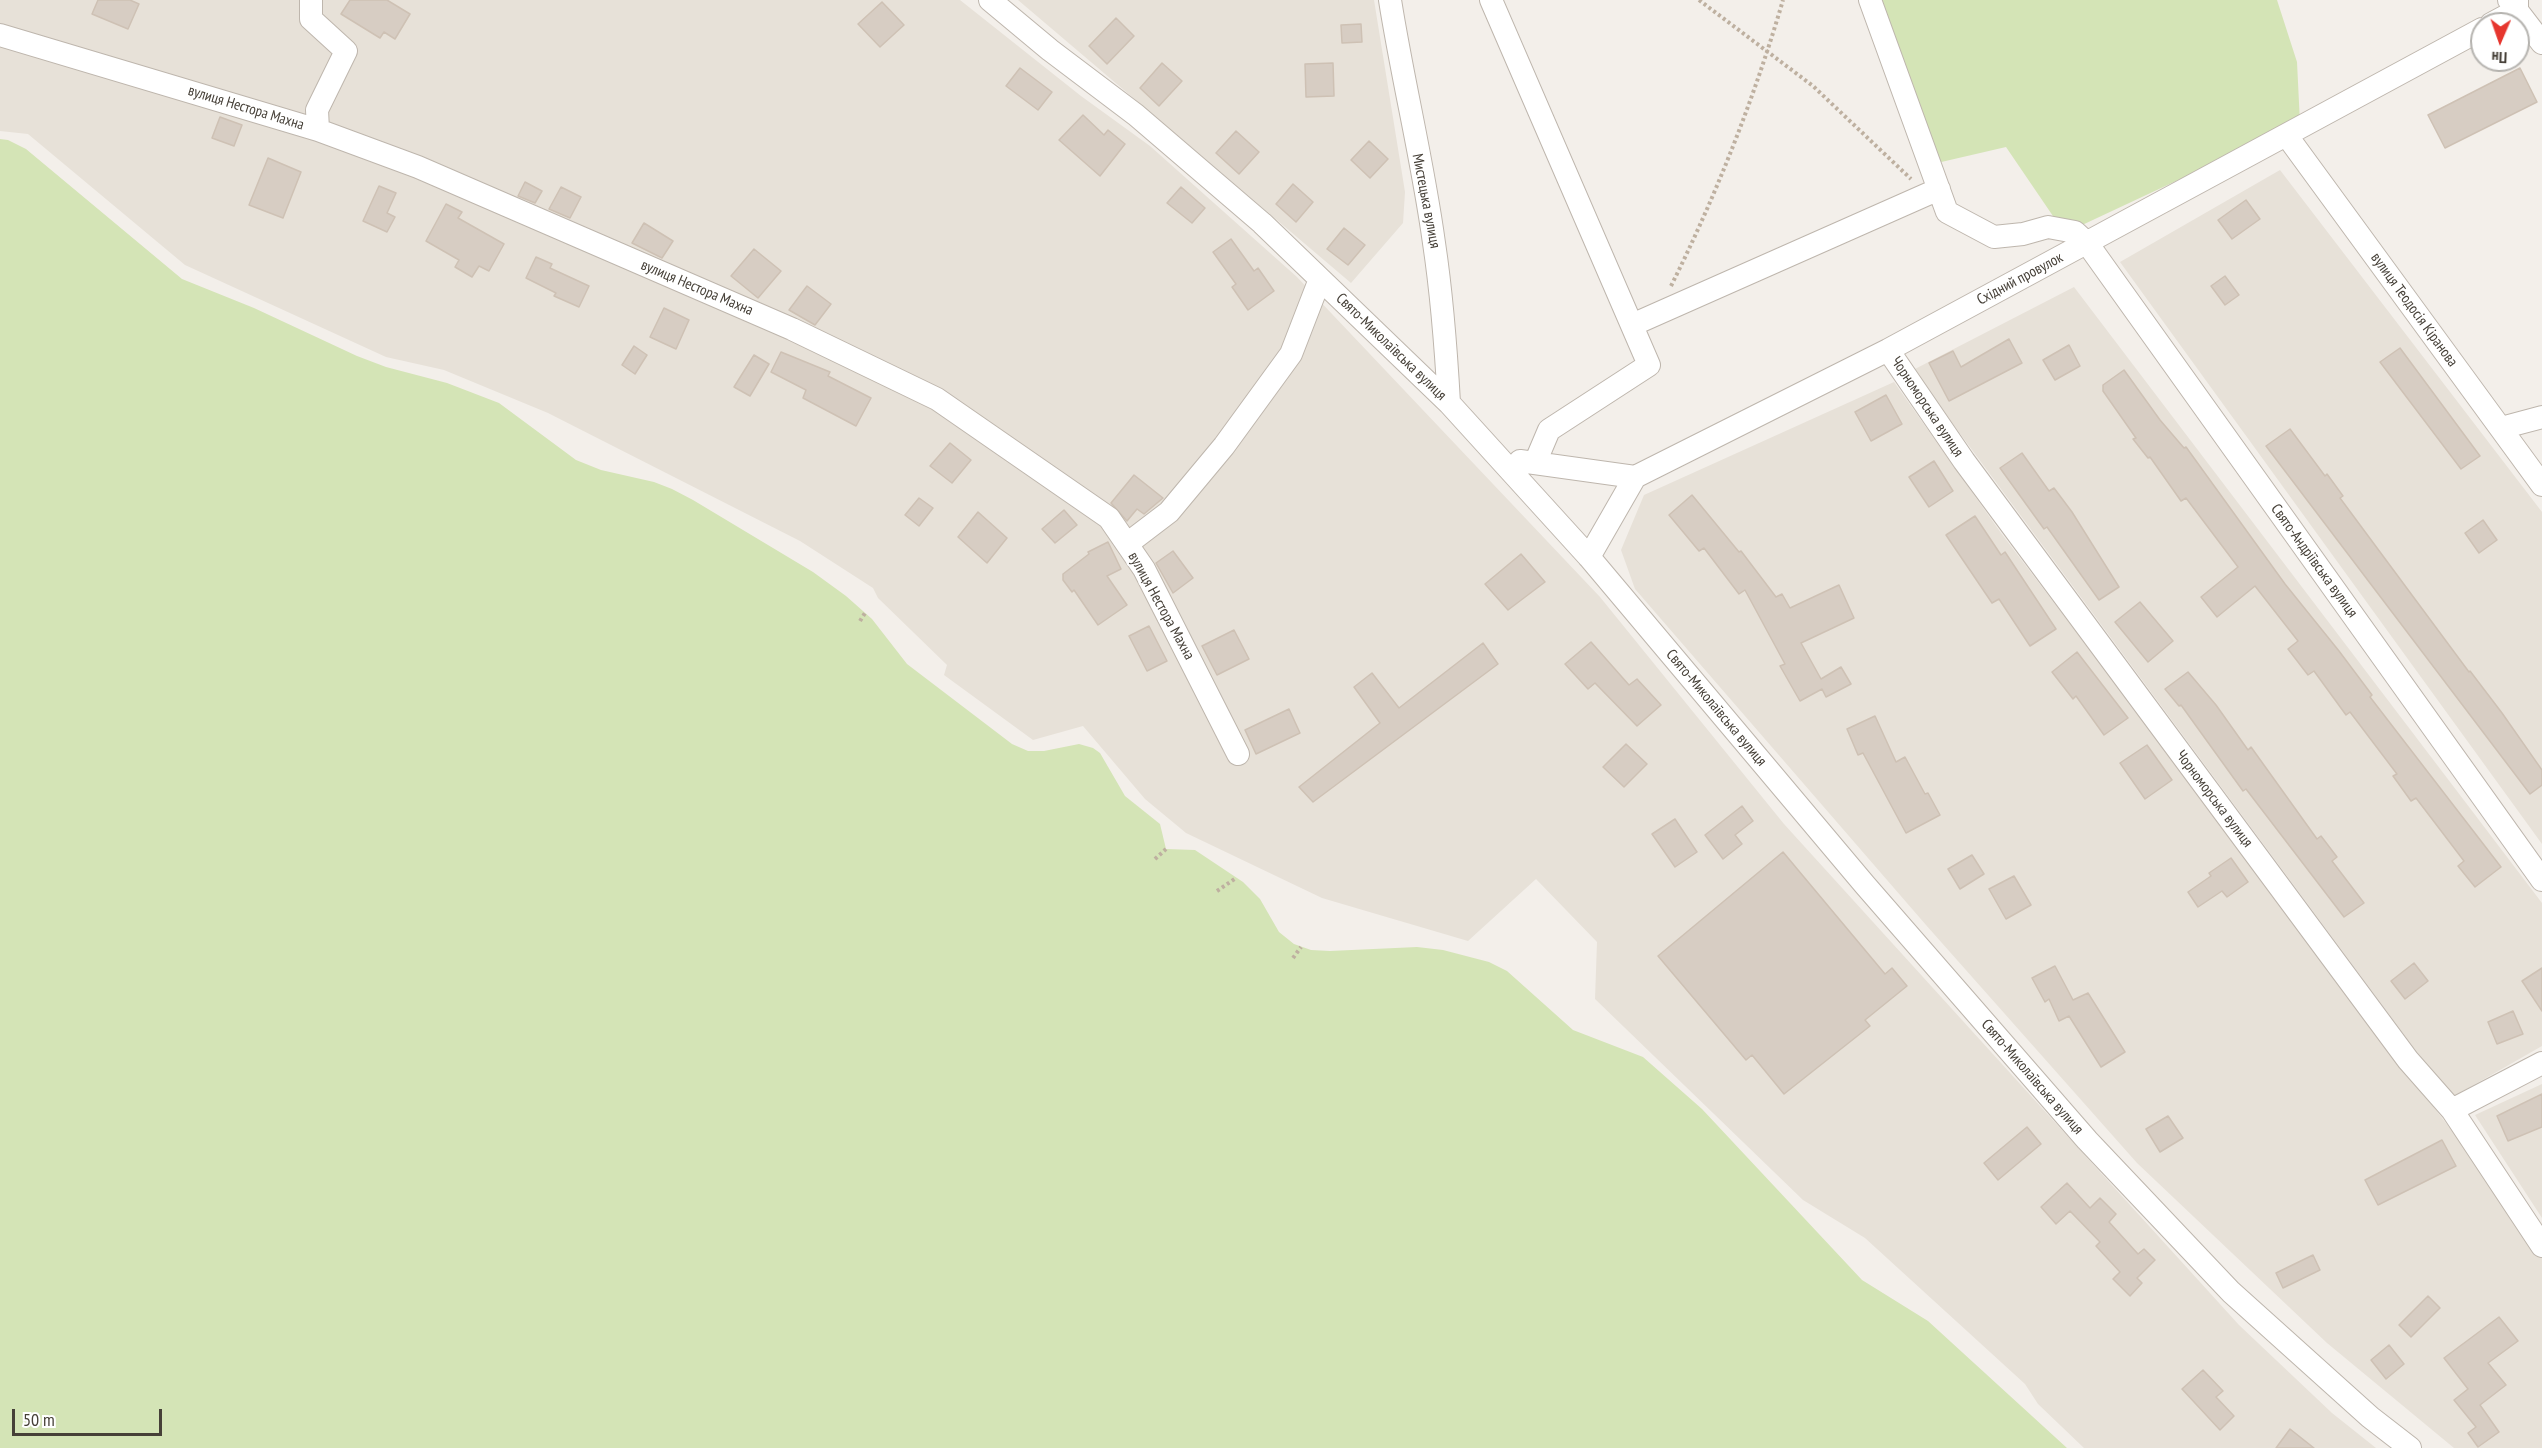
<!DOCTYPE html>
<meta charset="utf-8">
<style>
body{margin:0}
#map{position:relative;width:2542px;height:1448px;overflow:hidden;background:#f3efea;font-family:"PT Sans Narrow",sans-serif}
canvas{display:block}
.north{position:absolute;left:2470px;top:12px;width:60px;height:60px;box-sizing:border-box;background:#fff;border:2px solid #b5b3af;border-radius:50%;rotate:182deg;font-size:16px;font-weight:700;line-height:24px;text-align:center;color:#464038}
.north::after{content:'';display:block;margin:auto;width:21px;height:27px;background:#e6362e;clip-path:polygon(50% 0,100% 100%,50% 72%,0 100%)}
.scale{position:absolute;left:12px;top:1409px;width:150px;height:27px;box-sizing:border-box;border:3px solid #464038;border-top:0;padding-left:8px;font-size:18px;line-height:21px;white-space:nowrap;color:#464038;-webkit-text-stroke:4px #fff;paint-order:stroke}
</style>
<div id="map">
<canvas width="2542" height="1448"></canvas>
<div class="north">Пн</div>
<div class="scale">50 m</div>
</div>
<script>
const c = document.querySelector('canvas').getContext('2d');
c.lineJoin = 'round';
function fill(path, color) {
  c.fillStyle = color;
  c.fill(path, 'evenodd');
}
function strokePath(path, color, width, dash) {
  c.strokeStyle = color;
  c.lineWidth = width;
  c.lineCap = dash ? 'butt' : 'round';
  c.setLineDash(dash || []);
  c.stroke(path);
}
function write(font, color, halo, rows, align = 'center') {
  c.font = font + ' "PT Sans Narrow",sans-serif';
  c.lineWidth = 4.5;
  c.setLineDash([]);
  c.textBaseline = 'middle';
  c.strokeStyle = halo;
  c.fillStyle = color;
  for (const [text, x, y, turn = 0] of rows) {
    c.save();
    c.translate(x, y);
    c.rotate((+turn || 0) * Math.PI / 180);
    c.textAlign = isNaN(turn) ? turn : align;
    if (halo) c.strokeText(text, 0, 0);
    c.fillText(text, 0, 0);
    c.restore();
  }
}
fill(new Path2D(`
 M0,0H960L1081,96L1150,146L1297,277L1600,597L1784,824L2239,1325L2332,1413L2376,1448H2084L2038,1404L2025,1384L1865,1238L1803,1200L1595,999L1597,942L1536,879L1468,941L1322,898L1186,833L1145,799L1083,726L1033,740L944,675L947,665L878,598L873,588L800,541L548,413L444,370L386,357L185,265L28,134L0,131Z
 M1018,0H1374L1405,192L1403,223L1351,283Z
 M2280,170L2542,512V844L2120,262Z
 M2074,287L2542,903V1046L2451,1098L1913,370Z
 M1894,382L2001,533L2165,749L2329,971L2482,1170L2542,1257V1448H2454L2327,1343L2137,1163L1926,925L1635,589L1621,550L1644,495Z
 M2542,1084V1218L2475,1115Z`), '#e7e1d8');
fill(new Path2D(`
 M1877,0H2277L2297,62L2300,123L2080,226L2055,219L2006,147L1937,163Z
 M0,139L8,140L26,149L182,279L254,308L357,356L386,367L447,383L499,403L576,460L601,470L654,482L672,489L693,500L813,572L846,596L872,619L907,664L1012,744L1028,751H1044L1079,744L1093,748L1100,753L1125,796L1160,824L1166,849L1195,850L1243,882L1260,899L1279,932L1294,944L1311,950L1330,951L1417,947L1443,950L1489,962L1507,971L1573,1030L1643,1057L1702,1109L1862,1280L1928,1321L2067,1448H0Z`), '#d4e4b6');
const building = new Path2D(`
 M98,0H130L139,4L128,29L92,14Z
 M350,0H387L410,14L395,39L384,32L380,38L341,14Z
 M882,2L904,25L880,47L858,24Z
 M1116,18L1134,36L1107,64L1089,46Z
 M1361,24L1362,42L1342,43L1341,25Z
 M1162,63L1182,81L1159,106L1140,88Z
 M1333,63L1334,96L1306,97L1305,64Z
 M1020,68L1052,92L1038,110L1006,86Z
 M2520,68L2537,102L2445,148L2428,115Z
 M1083,115L1104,135L1108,130L1125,144L1100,176L1059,140Z
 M220,117L242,125L234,146L212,138Z
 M1236,131L1259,152L1239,174L1216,153Z
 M1369,141L1388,159L1370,178L1351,160Z
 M268,158L301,172L283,218L249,205Z
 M525,182L542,191L535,203L518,196Z
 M1293,184L1313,202L1296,222L1276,204Z
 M379,186L396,193L387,213L395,217L387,232L363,221Z
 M561,187L581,197L570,218L549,209Z
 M1181,187L1205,208L1192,223L1167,203Z
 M2246,200L2260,219L2232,239L2218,220Z
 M446,204L462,212L458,218L504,244L489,271L479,266L472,277L455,267L459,260L426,241Z
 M644,223L673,241L662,258L632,243Z
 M1344,228L1365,245L1348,265L1327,249Z
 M1231,239L1254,271L1258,268L1274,291L1248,310L1232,287L1236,284L1213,252Z
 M754,249L781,271L758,298L731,276Z
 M536,257L552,264L550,268L589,286L579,307L554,296L556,293L526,278Z
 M2225,276L2239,295L2225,305L2211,286Z
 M807,286L831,304L815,325L789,310Z
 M664,308L689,320L676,349L650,337Z
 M2009,339L2022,363L1949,401L1929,363L1953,351L1961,367Z
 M2069,345L2080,366L2055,380L2043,360Z
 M634,346L647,355L635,374L622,365Z
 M2400,348L2480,456L2461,469L2380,362Z
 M781,352L830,372L828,376L871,398L856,426L803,398L806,390L771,372Z
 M754,355L769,364L750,396L734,387Z
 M2124,370L2160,420L2184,448L2186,447L2285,584L2339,651L2372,695L2370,697L2501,867L2475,887L2458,866L2464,861L2416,798L2411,801L2393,776L2397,774L2350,712L2346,715L2314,671L2308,675L2288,649L2298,641L2255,586L2217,617L2201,597L2238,567L2186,498L2181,501L2150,457L2148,458L2133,439L2136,438L2103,391V385Z
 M1886,395L1902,424L1871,441L1855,412Z
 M2290,429L2325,476L2327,474L2343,496L2340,498L2469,672L2470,671L2502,713L2542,770V785L2530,794L2266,446Z
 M950,443L971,460L952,483L930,466Z
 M2022,453L2049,491L2054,488L2072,512L2119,587L2099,600L2047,527L2044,529L2000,468Z
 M1934,461L1953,491L1929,507L1909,477Z
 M1134,475L1163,498L1144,514L1137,509L1127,521L1111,503Z
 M1692,495L1739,552L1741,551L1776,597L1782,594L1790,608L1839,585L1854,618L1801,643L1821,679L1841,667L1851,684L1826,697L1822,689L1800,701L1780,666L1785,664L1745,590L1739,594L1704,548L1699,551L1669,515Z
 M919,498L933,508L919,526L905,515Z
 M1064,510L1077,525L1055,543L1042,529Z
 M978,512L1007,538L987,563L958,537Z
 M1975,516L2001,555L2005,552L2056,629L2030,646L1999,599L1992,603L1946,535Z
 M2483,520L2497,540L2479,553L2465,533Z
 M1108,542L1121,569L1107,576L1127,605L1098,625L1074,590L1072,592L1063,580V574L1089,554L1088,552Z
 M1173,551L1193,578L1173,593L1156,563Z
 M1521,554L1545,582L1508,610L1485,584Z
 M2140,602L2173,641L2148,662L2115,622Z
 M1149,626L1167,661L1147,671L1129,636Z
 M1234,630L1249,659L1217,675L1202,646Z
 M1591,642L1629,685L1637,679L1661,705L1637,726L1595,683L1588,689L1565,664Z
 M1483,643L1498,664L1313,802L1299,787L1380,723L1354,687L1372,673L1399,708Z
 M2077,652L2128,718L2104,735L2076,696L2073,699L2052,672Z
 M2188,672L2216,705L2248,750L2251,747L2317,839L2321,836L2337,857L2332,861L2364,903L2344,917L2246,789L2243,791L2181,705L2179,706L2165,689Z
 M1289,709L1300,733L1256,754L1245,730Z
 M1875,716L1896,762L1905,757L1925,794L1928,793L1940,815L1906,833L1863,753L1858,755L1847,729Z
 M1626,744L1647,764L1624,787L1603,767Z
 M2147,745L2172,780L2145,799L2120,763Z
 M1742,806L1753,821L1735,835L1742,844L1723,859L1705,835Z
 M1675,819L1697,852L1675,867L1652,834Z
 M1783,852L1885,974L1892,968L1907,986L1865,1020L1870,1026L1784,1094L1752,1055L1746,1060L1658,956Z
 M1972,855L1984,874L1960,889L1948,869Z
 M2231,858L2248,882L2227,897L2222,891L2198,907L2188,892L2211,876L2209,873Z
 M2014,876L2031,905L2006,919L1989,889Z
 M2414,963L2428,981L2405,999L2391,981Z
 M2055,966L2073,1000L2088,993L2125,1052L2101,1067L2069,1016L2059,1021L2049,999L2045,1002L2032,978Z
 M2542,968V1011L2522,981Z
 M2513,1011L2523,1034L2497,1044L2488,1022Z
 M2542,1094V1127L2508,1141L2497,1116Z
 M2168,1116L2183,1138L2160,1152L2146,1129Z
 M2027,1127L2041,1144L1998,1180L1984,1163Z
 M2442,1140L2456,1166L2378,1205L2365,1180Z
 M2067,1183L2090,1208L2100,1198L2116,1214L2109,1222L2138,1254L2144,1249L2155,1260L2137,1278L2142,1283L2130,1296L2113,1279L2120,1272L2096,1246L2100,1242L2070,1211L2056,1224L2041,1207Z
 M2313,1255L2320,1270L2283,1288L2276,1273Z
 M2428,1296L2440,1308L2411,1337L2399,1325Z
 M2499,1317L2518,1341L2488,1363L2506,1385L2480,1405L2499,1432L2478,1447L2468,1433L2476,1427L2454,1400L2468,1389L2444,1358Z
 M2389,1345L2404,1364L2386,1379L2371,1360Z
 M2203,1370L2223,1391L2216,1397L2234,1416L2220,1430L2182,1389Z
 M2290,1429L2314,1448H2276Z`);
fill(building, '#d7cdc3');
strokePath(building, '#cec1b4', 1.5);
const minor = new Path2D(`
 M311,0V19L346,51L317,110L318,130
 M990,0L1050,50L1136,115L1262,223L1449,403L1589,557L1865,885L2087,1140L2231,1292L2370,1417L2410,1448
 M1390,0C1403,82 1423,162 1434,243C1442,296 1446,349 1449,403
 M1491,0L1649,365L1549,430L1535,463
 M1870,0L1947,212L1994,237L2023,234L2048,227L2075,232L2087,243L2542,880
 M2509,0L2542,43
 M2491,24L2517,10V0
 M0,35L318,130L418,167L792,329L937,399L1109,518L1144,569L1238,754
 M2287,136L2542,485
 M1632,325L1939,189
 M1888,350L1964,461L2408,1060L2452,1110L2542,1246
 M2501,428L2542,417
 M1520,461L1635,477
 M1127,544L1169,512L1224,446L1291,354L1320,279
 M1589,557L1635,477L1888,350L2482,29
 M2452,1110L2542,1063`);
strokePath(minor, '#beb6ad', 24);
strokePath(new Path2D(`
 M1699,0L1813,86L1911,179
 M1671,286C1716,196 1755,96 1783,0
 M860,621L865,613
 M1155,859L1166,849
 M1217,891L1236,878
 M1293,958L1301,947`), '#beb0a0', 4, [3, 3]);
strokePath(minor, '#fff', 22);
write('15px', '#464038', '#fff', [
 ["вулиця Нестора Махна",246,108,17],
 ["Мистецька вулиця",1426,201,79],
 ["Східний провулок",2020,279,-28],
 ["вулиця Нестора Махна",697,288,23],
 ["вулиця Теодосія Кіранова",2414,310,54],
 ["Свято-Миколаївська вулиця",1391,347,44],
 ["Чорноморська вулиця",1927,407,56],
 ["Свято-Андріївська вулиця",2314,561,54],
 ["вулиця Нестора Махна",1161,606,61],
 ["Свято-Миколаївська вулиця",1716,708,50],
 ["Чорноморська вулиця",2214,799,53],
 ["Свято-Миколаївська вулиця",2032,1077,49]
]);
</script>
